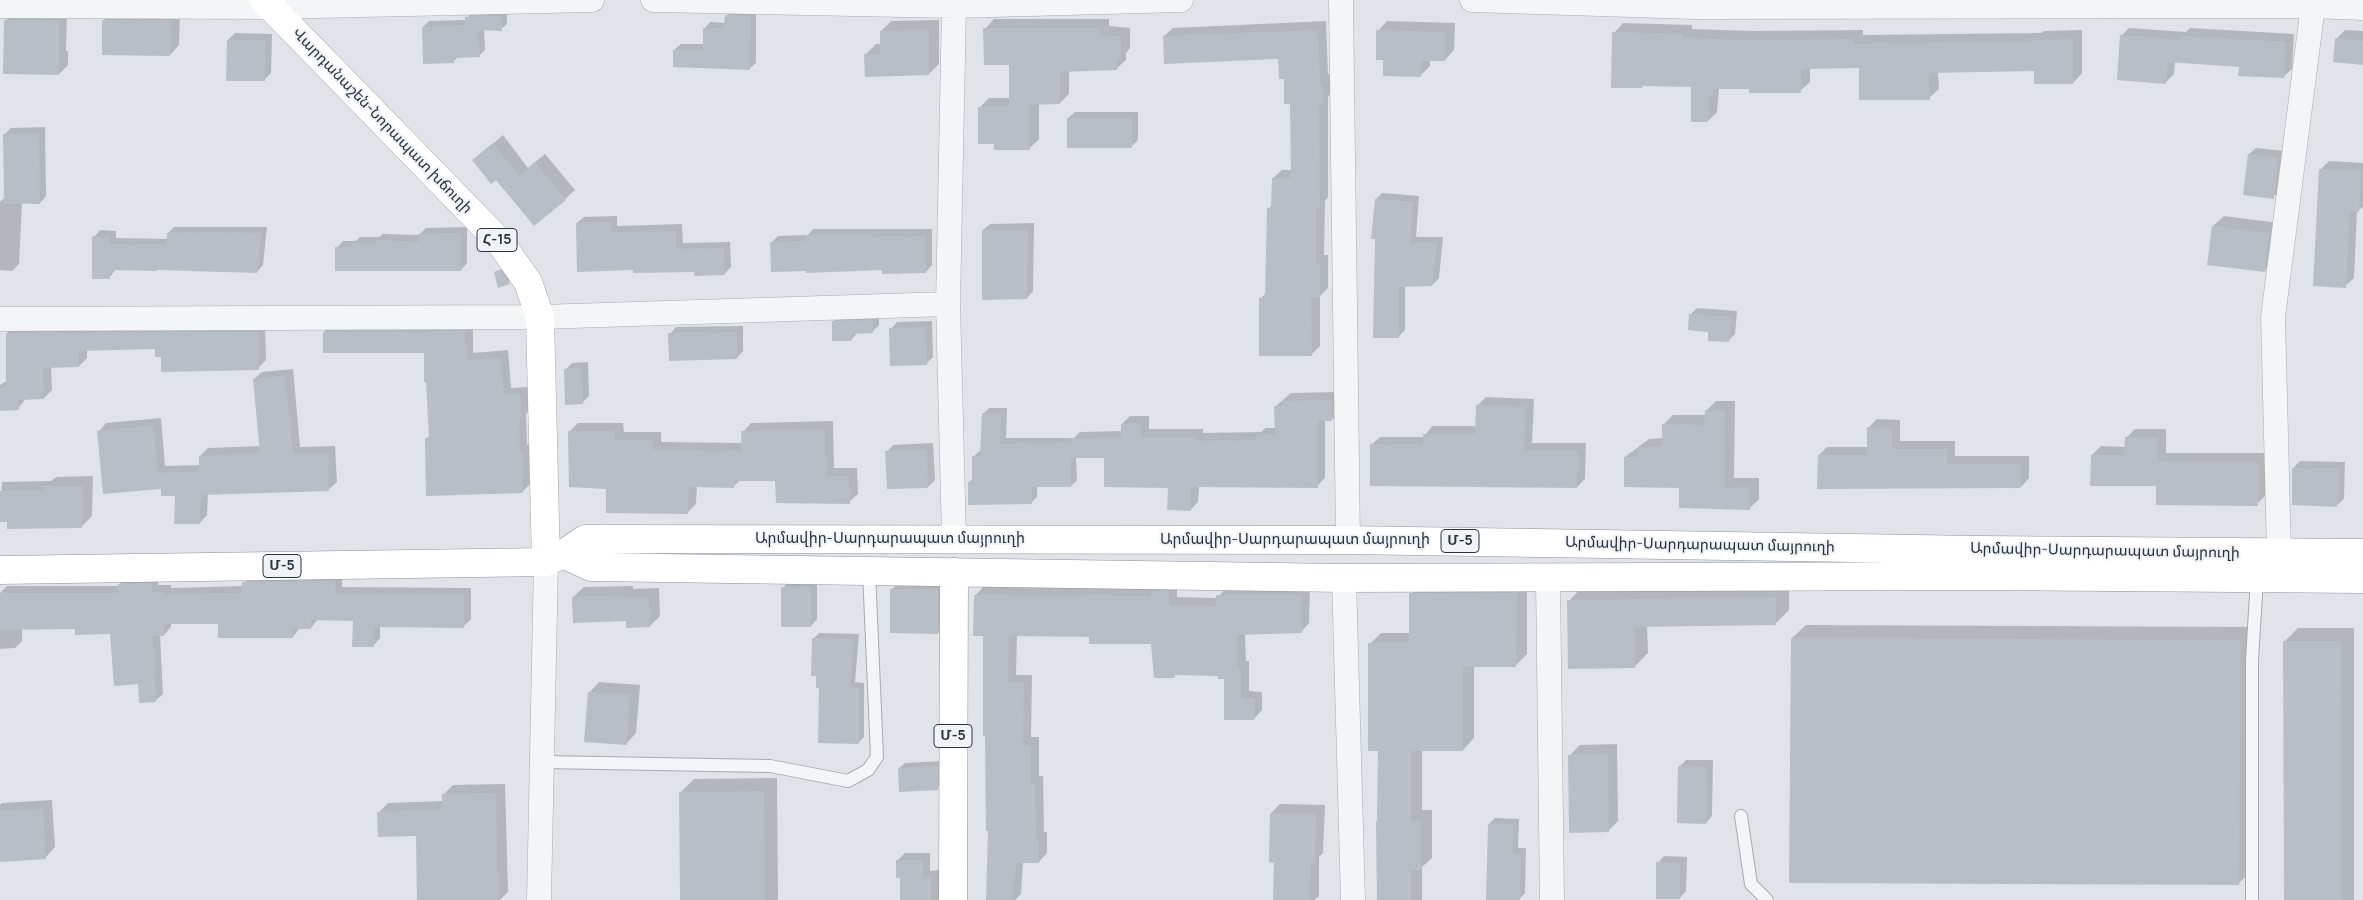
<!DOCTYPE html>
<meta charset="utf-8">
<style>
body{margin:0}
canvas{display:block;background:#e0e4e9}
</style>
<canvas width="2363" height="900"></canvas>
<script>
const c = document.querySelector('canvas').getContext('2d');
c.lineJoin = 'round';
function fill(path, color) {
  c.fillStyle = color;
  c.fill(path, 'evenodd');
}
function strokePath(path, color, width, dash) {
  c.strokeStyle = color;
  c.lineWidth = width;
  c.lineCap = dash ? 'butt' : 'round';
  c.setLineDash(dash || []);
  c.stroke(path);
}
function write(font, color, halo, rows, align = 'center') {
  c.font = font + ' Manrope,"Noto Sans Armenian",sans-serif';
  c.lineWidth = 4;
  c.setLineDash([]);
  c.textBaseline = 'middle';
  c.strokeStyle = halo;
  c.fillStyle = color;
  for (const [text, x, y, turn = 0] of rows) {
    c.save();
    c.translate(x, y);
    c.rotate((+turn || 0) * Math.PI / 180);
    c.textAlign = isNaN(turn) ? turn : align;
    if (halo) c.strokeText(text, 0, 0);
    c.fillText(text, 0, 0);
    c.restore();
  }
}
fill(new Path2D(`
 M507,10V24L501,29H484L485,50L479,56H459L453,62L423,27L429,21L466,20L472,11Z
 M732,10H756V63L749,69L674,50L681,44H704V29L710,22L726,23V16Z
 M15,11L67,13L66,51H68V65L59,74L6,20Z
 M113,11L180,12L179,45L170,55L103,21Z
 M994,19H1109V26L1130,28V48L1126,53V60L1116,69L1069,71V94L1060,103H1039V139L1029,149L996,143L980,107L989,98H1011L1010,63L985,29Z
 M939,20V64L929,74L866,54L876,44H881V31L891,21Z
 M1326,21L1328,74H1330V94L1328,97V197L1325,201L1324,255H1328V288L1320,296V346L1311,355L1260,299L1266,293L1268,209L1273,204V178L1282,170H1292L1291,103L1279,58L1164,36L1173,28Z
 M1387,21L1455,23L1454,50L1445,60H1430V66L1421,75L1385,59L1378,31Z
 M1623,23L1692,25V29L1754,31L1863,30V35L2041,33L2044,31L2082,30V73L2073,83L2035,70L1938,72L1939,89L1929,98L1860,67H1810V82L1800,91L1719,88L1717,112L1708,121L1693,86L1645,84L1642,87L1614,33Z
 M2129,28L2186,32L2190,28L2294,34L2292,69L2283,77L2240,66L2175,61L2174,74L2166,82L2121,36Z
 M2345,30L2363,31V64L2336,39Z
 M235,33L272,34L271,73L264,80L228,40Z
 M1075,112H1138V140L1131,147L1068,118Z
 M45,127L46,196L40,203L22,202L19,264L12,271L0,270V202L5,197L4,135L11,128Z
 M503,135L528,168L545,154L575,190L565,199L497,178L474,160Z
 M2256,148L2285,151L2280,191L2273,197L2249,154Z
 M2329,161L2363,163V207L2357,211L2354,278L2345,286L2320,170Z
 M1382,193L1419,196L1416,237H1443L1439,278L1432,285H1405V330L1398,337L1376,199Z
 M617,216V226L682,224L683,243L730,242L731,267L724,274L695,270L634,269L577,223L584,217Z
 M2224,216L2279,223L2274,261L2264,271L2213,226Z
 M1034,223L1033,291L1027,298L983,230L990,224Z
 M174,227H267L263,265L257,272L159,268L116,269L109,278L94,237L100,230L116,231V238L168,239V233Z
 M467,227V263L461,270L337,248L343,241H356L360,237H379L383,234L419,235L426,228Z
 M813,229H932V265L926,272L883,269L772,242L778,236L808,235Z
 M504,268L513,280L499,286L495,272Z
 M1697,308L1737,311L1735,334L1728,341L1710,331L1690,315Z
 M879,314V325L872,332H858L851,340L833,322L840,315Z
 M932,321L933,357L926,364L891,329L897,322Z
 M265,324L266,360L258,368L162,355L156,348L87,350V358L79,366H51L52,390L44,398H26L18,409H0V385L7,381V333L15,325Z
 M332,324H473V353L508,350L511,388L528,387L530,410L526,414L527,445H529L530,484L522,492L426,439L430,435L425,352L324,332Z
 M743,326V351L737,358L670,334L676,327Z
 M588,362L589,396L582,403L566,369L572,363Z
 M293,369L300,447L335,446L337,482L329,489L208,493L207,515L200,523L176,494L162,487L99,431L106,423L161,418L165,466L201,465L200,456L208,448L260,446L254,379L262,372Z
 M1340,392V412L1332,420H1325V478L1317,486L1199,487L1198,502L1190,510L1169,487L1105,457H1076L1077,480L1071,486H1037V497L1031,503L969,482L974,478V456L981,450L983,414L989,408H1007L1006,438H1074L1080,432L1122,431V424L1130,416H1149V429H1203V433L1261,432L1266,428H1276V406L1291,393Z
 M1486,397L1534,399L1532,443H1586L1585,479L1577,487L1371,445L1380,437H1424L1432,426H1476L1477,406Z
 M1716,401H1735L1734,478H1759V499L1749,509L1681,486L1625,457L1649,439L1663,438V425L1673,415H1706V411Z
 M1877,419L1900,420V441H1955V456H2029V478L2021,487L1819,455L1827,447H1868V428Z
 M833,421L834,468H857L858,494L849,502L777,479L740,480L734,486H697L696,504L687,513L608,487L569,432L578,423H623L624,432H661V442L743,443V432L751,423Z
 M2135,429H2166V453H2267L2266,495L2257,504L2157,485L2092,455L2101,446L2126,447V438Z
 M933,443L935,480L928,487L887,452L893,445Z
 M2300,461L2345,462L2344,499L2337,505L2293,468Z
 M93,476L92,516L82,526L0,521L2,482L51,481L56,477Z
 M342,574V587L471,588V619L464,626H380V638L373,646L354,620L318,619L311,628H300L293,637L219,622L171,623V627L164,635H160L163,694L155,701L140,683L111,633L76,628L22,629V641L15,648L0,649V593L7,586H118L126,577H158V585H171V588L244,586V583L251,575Z
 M902,579L948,580V623L938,633L892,589Z
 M789,581H817V619L811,626L783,588Z
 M1177,583V597L1218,598L1226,587H1310L1309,623L1301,632L1245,634L1246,661H1249V691L1262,692V710L1254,719L1226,678L1219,675L1177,674L1174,676L1152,643L1091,636L1017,635L1016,675H1032L1031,737H1039V776H1043L1044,832H1047V853L1039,862H1023L1021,894L1015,900H987L989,863L984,634L975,596L983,587L1155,588Z
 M1422,583H1527V654L1516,665H1474V738L1463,750H1422V810H1432V858L1422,867V900H1378L1379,750L1370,644L1381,633H1411V594Z
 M1789,584V610L1775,624L1647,626L1648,653L1634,667L1569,601L1582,587Z
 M633,586V589L659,588L660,616L650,626L627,620L573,597L584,587Z
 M1806,625L2254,627L2252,870L2238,884L1792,638Z
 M2298,628H2354V900H2285V641Z
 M819,633L859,634L855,682L864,683V737L858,743L813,639Z
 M599,682L640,685L636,733L626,744L589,693Z
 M1617,744L1618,821L1608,831L1570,755L1580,745Z
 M1686,760H1713L1712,816L1706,823L1679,767Z
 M943,761V783L937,788L899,768L905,763Z
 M777,778L778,900H681V792L694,779Z
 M505,784L508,892L500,900H418L417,835L379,812L388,803L443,801V795L453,785Z
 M52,800L55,847L45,858L0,861V805L2,803Z
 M1280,804L1325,805L1323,853L1319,857V896L1314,900H1275V861L1271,813Z
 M1495,818L1519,819L1518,848H1526L1525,893L1519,899L1489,824Z
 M905,853H930V871L939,870V900H901V877L897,861Z
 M1664,856L1687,857L1686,891L1680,898L1658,863Z`), '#0003');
fill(new Path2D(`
 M725,15L751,16L750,70L673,67V50H703V28L724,29Z
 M502,16V31L478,30L480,57L454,58V63L423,64L422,27L465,25V17Z
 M4,20L59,21V75L3,74Z
 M102,20L171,21L170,56L102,55Z
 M983,28H1100V35L1121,37V59H1117V70L1060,72V104L1030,105V150H994V144H978V107H1009V65H984Z
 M929,30V75L865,77L864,54H880V31Z
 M1318,30L1320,82L1322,83V104H1319L1320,207H1316V263H1320V298H1311L1312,356H1259V298H1265L1267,208H1271L1272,178H1291L1290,104H1284V79H1279L1278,59L1164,64L1163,36Z
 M1376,30L1446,32L1445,61H1422L1421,77L1383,76V60H1376Z
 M1612,32L1683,34V38L1744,40L1854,39V44L2033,42V40L2073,39V84H2034V71L1929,73L1930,100H1859V68L1801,69V93H1749V89H1713V96H1709L1708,122H1691V87L1642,86V88H1611Z
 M2120,35L2180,40V36L2286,42L2284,78L2238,76L2239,67L2168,62L2166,84L2117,80Z
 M2335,38L2363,41V65L2333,62Z
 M227,40H266L265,81H226Z
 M1067,118H1132V148H1067Z
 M39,133L40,204L4,203L3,134Z
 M493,143L519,176L535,162L566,200L534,226L496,180L491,184L472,160Z
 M2248,154L2278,158L2274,199L2243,195Z
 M2319,169L2361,171L2359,212H2350L2346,288L2313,286Z
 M1375,199L1413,202L1410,243H1437L1432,286L1399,287V338H1373L1375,239H1371Z
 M610,222L611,232L676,231V249L724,248L725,275L694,276V272L633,273V270L577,272L576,223Z
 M2212,226L2269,233L2265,272L2207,265Z
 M982,230H1028L1027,299L982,300Z
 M213,232L261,233L257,273L157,270V271L110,270V279H92V236L110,237V244L166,245L167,233Z
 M461,233V271H335V247H352V243L375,244V240L419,242L418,234Z
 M872,234V237L925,236L926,273L882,274V270L806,273V271L771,272L770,242L805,241V235Z
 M500,270L510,284L498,288L494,272Z
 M1689,314L1731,317L1729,342L1708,341V332L1688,330Z
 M873,320V333L851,334V341H832V321Z
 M926,327L927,365L890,366L889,328Z
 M465,331L466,360L501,358L504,395L520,394L522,419L519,420L520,453L522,452L523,493L426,496L425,438H429L426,382H424V353H323V332Z
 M258,332L259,370L161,372V357H155V349L79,351V367L43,368L44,399L18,400L19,410L0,411V388H6V333Z
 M737,332V359L669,361L668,333Z
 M582,368L583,404L565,405L564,369Z
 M285,376L293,454L328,453L329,491L201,495L200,524H174L175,496H161V489L103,494L97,431L153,426L158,473L199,471V456L260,453L253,379Z
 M1332,400V421H1318V488L1196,487L1191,488V511L1167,510L1168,488L1104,487V458H1071V439L1121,438V424L1141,423V437H1196V441L1256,440V435H1275L1274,406H1282V401Z
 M1476,405L1526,407L1524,451H1578L1577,488L1370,486V444L1423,445V434H1475Z
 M1705,410L1725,411V488L1750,487V510L1679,508V488L1624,487V457H1638V448L1662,446V424L1704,425Z
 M982,413L1002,414L1000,444L1071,443V487H1032V504L968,505V482H972V456H980Z
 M1867,427L1892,428V449H1947V464H2021V488L1817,489L1818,455H1867Z
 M825,429L826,477L849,476L850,504L776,503L775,481H734V488L689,487L688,514L606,513V489L569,487L568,431H615V440H653V450L742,452L741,431Z
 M2125,437L2158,438V461L2258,462V506L2156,505V486H2090L2091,455H2124Z
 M927,449L928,488L887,489L885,451Z
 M2292,468L2339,469L2337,507L2292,505Z
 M44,486H83L82,528L7,529V522H0V491H44Z
 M336,581L335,594H464V628L374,627V647H352L353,621L311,620V629H293V638H218V624H164V636H153L156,702L139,703L138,684L114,686L110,634L75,635V629L0,630V593H118V584L152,583V592H164V594L242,593V582Z
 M781,587H811V627H781Z
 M890,589H938V634L890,633Z
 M1151,591H1169V605L1216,606V595H1302V633L1237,635L1238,669H1241V699H1255L1254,720H1224V679H1218V676L1174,675L1175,678H1154L1151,644H1089V637L1009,636L1008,683H1024L1023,745H1031V784H1035L1036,839H1039V863H1016L1013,900H986L988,831H986L985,736H983V636H973L974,595L1151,596Z
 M1409,593H1517L1516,667H1463V751H1411V821H1421V870H1411V900H1377L1376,821H1377L1378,751H1368V643H1409Z
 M623,595V598L649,597L650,627L626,628V621L573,623L572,597Z
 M1776,597V625L1634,627L1635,668L1568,669L1567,600Z
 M812,638L854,639L850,687L859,688V744L818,743L819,688H816V676H811Z
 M1791,638L2241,640L2239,885L1789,883Z
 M2283,641H2341L2342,900H2284Z
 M588,692L630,695L627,745L584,742Z
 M1608,754L1609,832L1569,833L1568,755Z
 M938,766V790L899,792L898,768Z
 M1678,766L1707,767L1706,824L1677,823Z
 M764,791L765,900H680L679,792Z
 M496,793L498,900H417L416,836L378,837L377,812L442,810V794Z
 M43,809L46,859L0,862V812Z
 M1270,813L1316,814L1315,864H1311L1310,900H1273L1274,863L1269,862Z
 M1488,824H1513V854H1521L1520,900H1486Z
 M896,860H923V878L931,877V900H900V878H896Z
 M1656,862L1680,863V899H1656Z`), '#b8bec6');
const lane = new Path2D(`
 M542,762L770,766L848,781L868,770L877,757L869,571
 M1741,816L1751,884L1767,900
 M2252,900V660L2257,578`);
const street = new Path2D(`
 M653,0L954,6L1181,0
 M1341,0L1348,540
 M1472,0L1694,7L2313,6L2363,8
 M0,6L271,7L592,0
 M0,319L540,317L948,304
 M954,539L948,304L954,6
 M2279,553L2273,317L2313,6
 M1344,578L1353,900
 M1548,579L1552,900
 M539,900L546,562`);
const primary = new Path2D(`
 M264,0L499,241L528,282L540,317L546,562`);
const highway = new Path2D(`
 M563,554L591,567L1344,578L1979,576L2363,579
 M0,570L546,562L563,554L585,539L1348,540L1980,550L2363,553
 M953,900L954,572`);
strokePath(lane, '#a5abb3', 14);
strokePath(street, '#a5abb3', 25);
strokePath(primary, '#a0a9b4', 29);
strokePath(highway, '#88939f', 29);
strokePath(lane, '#f3f5f7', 12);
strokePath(street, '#f3f5f7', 24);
strokePath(primary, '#fff', 28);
strokePath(highway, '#fff', 28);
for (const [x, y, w] of [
 [497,240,40],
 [1460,541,38],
 [282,566,38],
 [953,736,38]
]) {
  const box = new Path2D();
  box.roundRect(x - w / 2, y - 11.5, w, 23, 4);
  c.fillStyle = '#f0f3f6';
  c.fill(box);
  strokePath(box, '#293340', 1);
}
write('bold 14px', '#293340', null, [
 ["Հ-15",497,240],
 ["Մ-5",1460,541],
 ["Մ-5",282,566],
 ["Մ-5",953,736]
]);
write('15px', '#293340', '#f0f3f6', [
 ["Վարդանաշեն-Նորապատ խճուղի",382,121,46],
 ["Արմավիր-Սարդարապատ մայրուղի",890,539],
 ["Արմավիր-Սարդարապատ մայրուղի",1295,540],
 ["Արմավիր-Սարդարապատ մայրուղի",1700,545,1],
 ["Արմավիր-Սարդարապատ մայրուղի",2105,551,1]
]);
</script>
